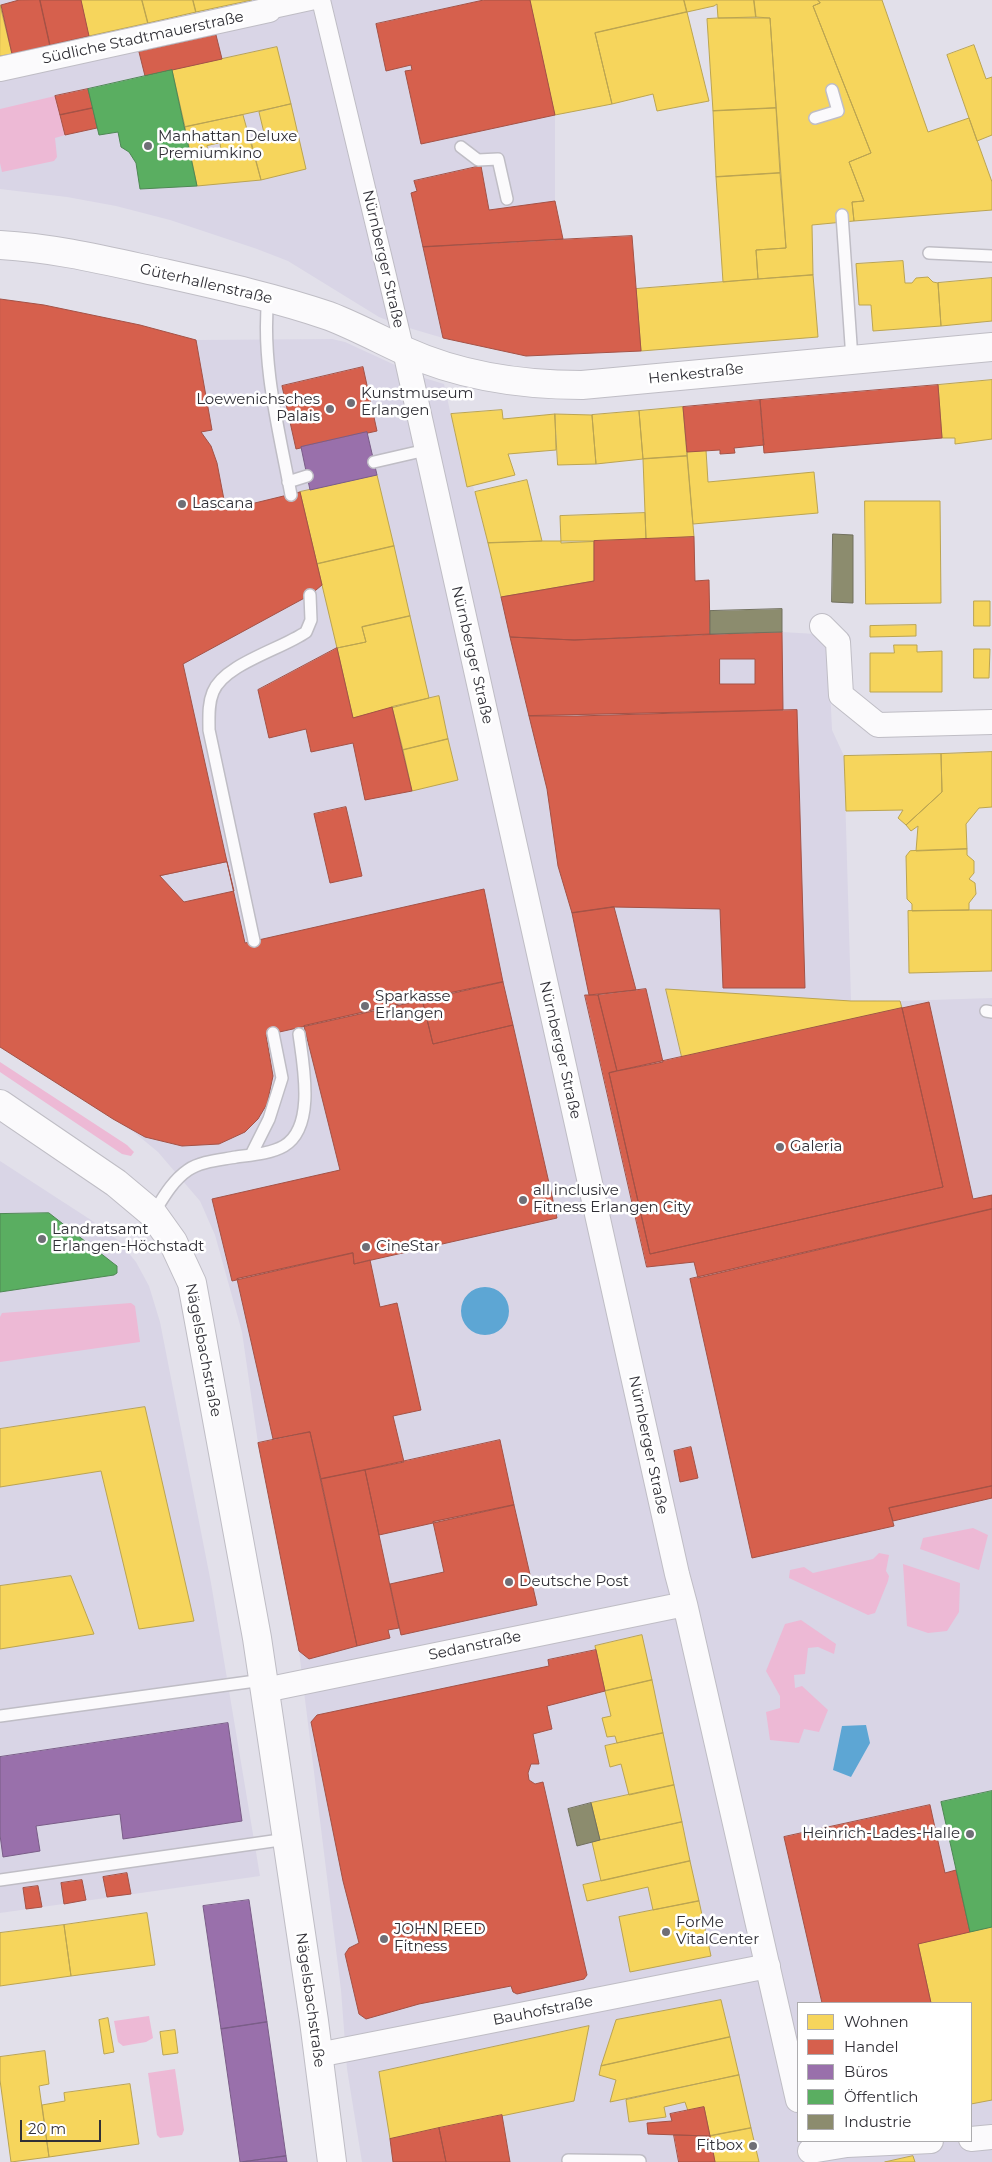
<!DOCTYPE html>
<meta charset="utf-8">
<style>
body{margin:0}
#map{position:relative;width:992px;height:2162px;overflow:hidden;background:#e2e0ea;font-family:Montserrat,sans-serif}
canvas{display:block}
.legend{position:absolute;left:797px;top:2002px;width:175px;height:140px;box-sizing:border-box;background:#fff;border:1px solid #adacaf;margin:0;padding:6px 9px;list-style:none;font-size:15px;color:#313037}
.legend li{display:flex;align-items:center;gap:10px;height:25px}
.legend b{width:25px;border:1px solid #adacaf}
.scale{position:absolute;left:20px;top:2120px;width:81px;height:22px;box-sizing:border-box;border:2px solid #313037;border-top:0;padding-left:6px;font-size:15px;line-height:18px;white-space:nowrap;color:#313037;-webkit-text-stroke:4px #fff;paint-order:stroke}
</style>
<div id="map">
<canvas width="992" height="2162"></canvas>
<ul class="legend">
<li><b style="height:14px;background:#f6d55c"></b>Wohnen</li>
<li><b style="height:14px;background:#d6604d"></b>Handel</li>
<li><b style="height:14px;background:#9970ab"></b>Büros</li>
<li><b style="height:14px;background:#5aae61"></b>Öffentlich</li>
<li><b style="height:14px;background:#8c8c6e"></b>Industrie</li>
</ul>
<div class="scale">20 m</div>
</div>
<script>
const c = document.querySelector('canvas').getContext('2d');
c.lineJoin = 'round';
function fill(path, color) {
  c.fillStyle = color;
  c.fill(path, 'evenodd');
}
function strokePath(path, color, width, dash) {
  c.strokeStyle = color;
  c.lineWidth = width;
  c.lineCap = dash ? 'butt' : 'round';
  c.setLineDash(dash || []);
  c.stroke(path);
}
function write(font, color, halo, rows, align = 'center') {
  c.font = font + ' Montserrat,sans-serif';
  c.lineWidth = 5;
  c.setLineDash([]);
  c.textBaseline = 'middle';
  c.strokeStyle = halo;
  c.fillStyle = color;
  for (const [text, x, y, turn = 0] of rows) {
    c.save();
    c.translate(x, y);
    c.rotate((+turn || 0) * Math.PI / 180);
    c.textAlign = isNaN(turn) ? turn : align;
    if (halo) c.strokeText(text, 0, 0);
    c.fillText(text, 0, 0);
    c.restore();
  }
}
fill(new Path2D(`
 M0,0H530L555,115V201L563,239L632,236L641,351L526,356L443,338L399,325L379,317L288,261L257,249L170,220L116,206L67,197L0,189Z
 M0,299L44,305L140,325L196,340L332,339L345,342L421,377L444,384L467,487L473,486L488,543L574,640L782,632L816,634L828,643L832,730L844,756L851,1000L900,1001L992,998V2162H362L347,2069L341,1990L299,1651L258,1443L242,1332L215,1235L200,1201L158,1152L135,1133L0,1047ZM798,2003H971V2141H798Z
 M0,1161L91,1220L119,1241L136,1262L149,1286L160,1322L211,1583L260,1876L0,1913Z`), '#d9d5e6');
fill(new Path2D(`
 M55,96L65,135L55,138L57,157L54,161L2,172L0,163V109Z
 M0,1062L127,1145L134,1152L131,1156L122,1154L0,1072Z
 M131,1303L135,1306L140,1342L0,1362V1317L2,1313Z
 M973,1528L988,1535L979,1570L920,1549L923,1538Z
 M879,1553L889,1555L886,1571L889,1576L888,1581L875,1613L868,1615L789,1578L790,1570L804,1567L813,1573L873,1559Z
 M903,1564L960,1583L959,1612L947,1631L928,1633L907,1626Z
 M801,1620L836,1644L834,1654L818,1647L808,1648L805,1674L794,1675L795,1688L802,1686L828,1710L819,1732L804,1729L799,1743L770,1740L766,1712L780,1708V1696L766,1671L785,1624Z
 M149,2016L153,2038L146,2042L123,2046L118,2042L114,2021Z
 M175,2069L184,2130L182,2135L160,2138L157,2135L148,2073Z`), '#edb9d5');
fill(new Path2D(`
 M461 1311a24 24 0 1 1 48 0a24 24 0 1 1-48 0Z
 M866,1725L870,1743L851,1777L833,1770L842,1726Z`), '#5da6d4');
const homes = new Path2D(`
 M81,0H142L148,23L89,36Z
 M142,0H193L196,12L148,23Z
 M193,0H252L196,12Z
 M530,0H684L687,12L595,33L612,104L555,115Z
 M684,0H754L756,17L718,18L717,4L714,6L687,12Z
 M754,0H818L820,3L813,6L871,153L849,162L864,201L852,202L854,221L812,225L813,275L758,279L756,250L786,248L770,18L756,17Z
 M818,0H882L928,132L969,118L992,182V210L854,221L852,202L864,201L849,162L871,153L813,6L820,3Z
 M0,5L12,54L0,56Z
 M687,12L709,101L657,111L653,94L612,104L595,33Z
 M718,18H770L776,108L713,111L707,19Z
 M974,45L986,79L992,77V135L977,141L947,55Z
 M277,47L291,104L185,127L172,70Z
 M291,104L306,169L261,180L251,141L265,137L259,112Z
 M776,108L780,173L716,177L713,111Z
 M243,115L261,180L197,186L185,127ZM220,143L221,151L208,153L207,146Z
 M780,173L786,248L756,250L758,279L723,282L716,177Z
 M903,261L905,283H912L916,278L928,277L933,282L938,283L941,326L873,331L871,305H859L856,264Z
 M813,275L818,337L641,351L636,289Z
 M992,278V321L941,326L938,283Z
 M992,380V439L955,444V438H942L938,385Z
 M683,407L687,456L643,459L639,411Z
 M502,410L503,419L555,414L556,450L508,454L515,475L467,487L451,414Z
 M639,411L643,459L596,464L592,415Z
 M555,414L592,415L596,464L558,465Z
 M706,450L708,482L814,472L818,513L693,524L687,452Z
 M687,456L694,537L646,539L643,459Z
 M377,475L394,546L317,564L300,492Z
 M527,480L542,541L488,543L475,492Z
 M865,501H940L941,603L866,604Z
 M645,513L646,539L561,543L560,516Z
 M542,541H594V581L501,597L488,543Z
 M394,546L410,616L362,627L366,642L337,648L317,564Z
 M974,601H990V626H974Z
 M410,616L429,698L353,718L337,648L366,642L362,627Z
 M916,625V636L870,637V626Z
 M894,645H917V652L942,651V692H870V653H894Z
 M974,649H990L989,678H974Z
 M439,696L448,739L403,750L392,707Z
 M448,739L458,780L412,791L403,750Z
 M992,752V807L979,808L966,824L967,849L916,851L918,826L911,831L906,825L942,792L941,754Z
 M941,754L942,792L906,825L898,818L903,810L846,811L844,756Z
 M967,849V855L974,861V873L969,879L975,883L976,894L969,903V910L912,911V904L907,899L906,856L910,851Z
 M969,910H992V971L909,973L908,911Z
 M666,989L851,1001H900L902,1008L682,1057Z
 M145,1407L194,1621L139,1629L101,1471L0,1487V1429Z
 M71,1576L94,1634L0,1649V1586Z
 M642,1635L652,1680L605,1691L595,1646Z
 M652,1680L663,1733L617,1743L615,1736L607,1737L602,1718L611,1716L605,1691Z
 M663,1733L674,1785L629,1795L621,1764L610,1767L605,1746Z
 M674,1785L682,1822L600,1840L591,1803Z
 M682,1822L690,1861L601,1881L592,1842Z
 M690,1861L699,1901L653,1910L648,1887L587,1901L583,1885Z
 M699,1901L711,1956L630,1972L619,1917Z
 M147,1913L155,1965L71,1976L64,1925Z
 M64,1925L71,1976L0,1986V1933Z
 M992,1927V2100L971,2104V2003H931L918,1944Z
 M721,2000L730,2037L601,2066L616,2020Z
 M108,2018L114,2052L104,2054L99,2020Z
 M589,2026L574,2101L390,2139L379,2072Z
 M175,2030L178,2053L163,2055L160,2032Z
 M730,2037L739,2075L610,2102L616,2080L599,2075L601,2066Z
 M45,2051L49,2084L39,2086L49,2157L11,2162L0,2080V2057Z
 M739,2075L751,2128L710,2136L704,2107L688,2111L685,2102L664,2107L666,2117L629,2122L626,2100Z
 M130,2084L139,2144L49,2157L42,2105L65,2101L64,2093Z
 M751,2128L759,2162H715L710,2136Z
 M913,2156L915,2162H885Z`);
fill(homes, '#f6d55c');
strokePath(homes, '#bba451', 1);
const shops = new Path2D(`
 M40,0L50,45L12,54L1,5L19,0Z
 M40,0H81L89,36L50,45Z
 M484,0H530L555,115L421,144L405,71L412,70L411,65L386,71L376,24Z
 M216,35L222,59L145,76L139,52Z
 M88,89L93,108L60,115L55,96Z
 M93,108L97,128L65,135L60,115Z
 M481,166L489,210L555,201L563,239L423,247L411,193L417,191L414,181Z
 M632,236L641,351L526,356L443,338L423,247Z
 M0,299L44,305L140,325L196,340L212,430L201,432L211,446L217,463L226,510L300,492L322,585L310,595L183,664L245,943L484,889L503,982L266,1035L273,1076L267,1104L258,1119L245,1132L219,1144L182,1146L145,1137L113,1119L0,1047Z
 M363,367L377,431L296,449L282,386Z
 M938,385L942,438L764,453L760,400Z
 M760,400L764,445L734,448L735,453L720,454V450L687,452L683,407Z
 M694,537L695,581L709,580L710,634L574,640L510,637L501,597L594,581V541Z
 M782,632L783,710L577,716H529L510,637L574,640ZM720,659H755V684H720Z
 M337,648L353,718L392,707L412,791L365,800L353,743L311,752L306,729L269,738L258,690Z
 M797,710L805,988H723L720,909L614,907L572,913L558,866L547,789L529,716Z
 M346,807L362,876L330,883L314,814Z
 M227,862L234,891L184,902L160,876Z
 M614,907L636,990L589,995L572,913Z
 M503,982L513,1025L433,1044L422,999Z
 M646,989L663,1062L617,1071L598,995Z
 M585,995H598L617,1071L609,1073L650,1254L943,1187L902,1008L929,1002L973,1199L992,1195V1209L698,1278L694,1262L647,1267Z
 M422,999L433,1044L513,1025L557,1218L354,1264L353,1253L232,1281L212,1199L340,1170L304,1026Z
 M902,1008L943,1187L650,1254L609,1073Z
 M992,1209V1486L889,1508L894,1526L752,1558L690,1279Z
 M353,1253L354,1264L370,1260L380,1307L397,1303L421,1410L393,1416L404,1462L321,1479L310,1432L273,1439L237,1279Z
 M310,1432L357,1646L309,1659L299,1651L258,1443Z
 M500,1440L514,1505L379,1535L365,1470Z
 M691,1447L698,1478L680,1482L674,1451Z
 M365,1470L399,1628L388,1630L390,1638L357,1646L321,1479Z
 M992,1486V1498L893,1521L889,1508Z
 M514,1505L537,1605L401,1635L390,1584L444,1572L433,1522Z
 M596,1650L605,1691L547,1706L552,1729L533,1734L539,1764H531L528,1773L529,1780L535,1784L543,1782L587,1975L584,1979L517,1994L513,1992L511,1986L419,2004L366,2019L359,2014L345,1954L349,1948L359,1943L343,1881L311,1722L317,1715L549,1666L548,1660Z
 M930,1805L945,1873L956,1870L970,1932L918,1944L931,2003H822L784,1837Z
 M127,1873L131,1894L107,1897L103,1877Z
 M82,1880L86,1900L64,1904L61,1883Z
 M38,1886L42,1907L26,1909L23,1888Z
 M704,2107L710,2136L648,2134L647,2123L672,2121L670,2114Z
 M502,2115L510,2162H446L439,2128Z
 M439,2128L446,2162H393L390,2139Z
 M674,2135L710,2136L715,2162H679Z`);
fill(shops, '#d6604d');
strokePath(shops, '#a45246', 1);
const offices = new Path2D(`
 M367,432L377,475L310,490L301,447Z
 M228,1723L242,1821L123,1839L120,1814L36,1826L40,1851L3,1857L0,1835V1757Z
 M249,1900L267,2022L221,2029L203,1906Z
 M267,2022L286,2156L240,2162L221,2029Z
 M286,2156L287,2162H243Z`);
fill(offices, '#9970ab');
strokePath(offices, '#7a5d88', 1);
const public = new Path2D(`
 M172,70L197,186L140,189L136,163L129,152L121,147L118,132L99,135L88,89Z
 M49,1213L113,1263L117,1266V1273L114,1275L0,1292V1214Z
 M992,1791V1927L970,1932L941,1802Z`);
fill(public, '#5aae61');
strokePath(public, '#4e8854', 1);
const industry = new Path2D(`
 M833,534L853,535V603L832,602Z
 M782,609V632L710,634V611Z
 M591,1803L600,1840L577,1846L568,1809Z`);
fill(industry, '#8c8c6e');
strokePath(industry, '#71705e', 1);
const service = new Path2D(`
 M815,118L838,111L832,90
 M461,147L478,160L498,159L507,199
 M842,215L852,359
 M929,253L992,256
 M268,297C261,363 279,430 291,495
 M374,462L426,450
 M288,482L307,476
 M254,941L209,730C209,717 208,704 213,692C224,664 282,649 306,632L311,620L310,595
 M986,1011L992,1012
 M251,1155L269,1119L282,1078L273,1033
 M153,1214C163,1198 172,1181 188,1170C201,1161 221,1160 236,1157C251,1155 270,1154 284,1146C316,1127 303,1064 299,1034
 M0,1716L263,1680
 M0,1880L287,1839
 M568,2160L640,2161`);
const pedestrian = new Path2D(`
 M321,0L405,351
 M269,10L315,0`);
const minor = new Path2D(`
 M0,69L269,10
 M405,351L677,1574L685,1604L798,2100
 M822,626L838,642L841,695L878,725L992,722
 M265,1690L685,1604
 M318,2055L768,1966
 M971,2139L992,2137
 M810,2151L847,2145L931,2141`);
const tertiary = new Path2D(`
 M0,245C57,248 112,262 168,274C222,286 276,298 329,316C355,326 379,339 405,351C460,376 521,385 582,385L992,347
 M0,1104L116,1183L153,1214L173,1242L192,1283L257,1638L314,2021L332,2162`);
strokePath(service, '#bfbdc5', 14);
strokePath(pedestrian, '#bfbdc5', 20);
strokePath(minor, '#bfbdc5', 26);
strokePath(tertiary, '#bfbdc5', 30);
strokePath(service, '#fbfafc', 11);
strokePath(pedestrian, '#fbfafc', 18);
strokePath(minor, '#fbfafc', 24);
strokePath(tertiary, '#fbfafc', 28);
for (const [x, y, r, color] of [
 [148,146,5,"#6f6e76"],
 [351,403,5,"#6f6e76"],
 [330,409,5,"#6f6e76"],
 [182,504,5,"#6f6e76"],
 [365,1006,5,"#6f6e76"],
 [780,1147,5,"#6f6e76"],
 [523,1200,5,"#6f6e76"],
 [42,1239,5,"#6f6e76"],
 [366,1247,5,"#6f6e76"],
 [509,1582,5,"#6f6e76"],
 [970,1834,5,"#6f6e76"],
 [666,1932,5,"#6f6e76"],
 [384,1939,5,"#6f6e76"],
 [753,2146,5,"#6f6e76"]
]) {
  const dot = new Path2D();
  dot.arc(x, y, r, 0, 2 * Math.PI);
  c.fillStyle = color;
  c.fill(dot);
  strokePath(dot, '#fff', 2);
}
write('15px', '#313037', '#fff', [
 ["Südliche Stadtmauerstraße",143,38,-12],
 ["Nürnberger Straße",383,259,77],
 ["Güterhallenstraße",206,284,13],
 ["Henkestraße",696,374,-6],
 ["Nürnberger Straße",472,655,77],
 ["Nürnberger Straße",560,1050,77],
 ["Nägelsbachstraße",203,1350,79],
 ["Nürnberger Straße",648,1445,78],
 ["Sedanstraße",475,1646,-12],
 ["Nägelsbachstraße",310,2000,82],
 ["Bauhofstraße",543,2011,-11]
]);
write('15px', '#313037', '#fff', [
 ["Manhattan Deluxe",158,137],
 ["Premiumkino",158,154],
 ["Kunstmuseum",361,394],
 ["Erlangen",361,411],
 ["Loewenichsches",320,400,"right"],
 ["Palais",320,417,"right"],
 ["Lascana",192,504],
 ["Sparkasse",375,997],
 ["Erlangen",375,1014],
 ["Galeria",790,1147],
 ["all inclusive",533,1191],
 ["Fitness Erlangen City",533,1208],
 ["Landratsamt",52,1230],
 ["Erlangen-Höchstadt",52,1247],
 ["CineStar",376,1247],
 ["Deutsche Post",519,1582],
 ["Heinrich-Lades-Halle",960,1834,"right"],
 ["ForMe",676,1923],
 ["VitalCenter",676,1940],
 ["JOHN REED",394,1930],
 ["Fitness",394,1947],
 ["Fitbox",743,2146,"right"]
], 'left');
</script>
